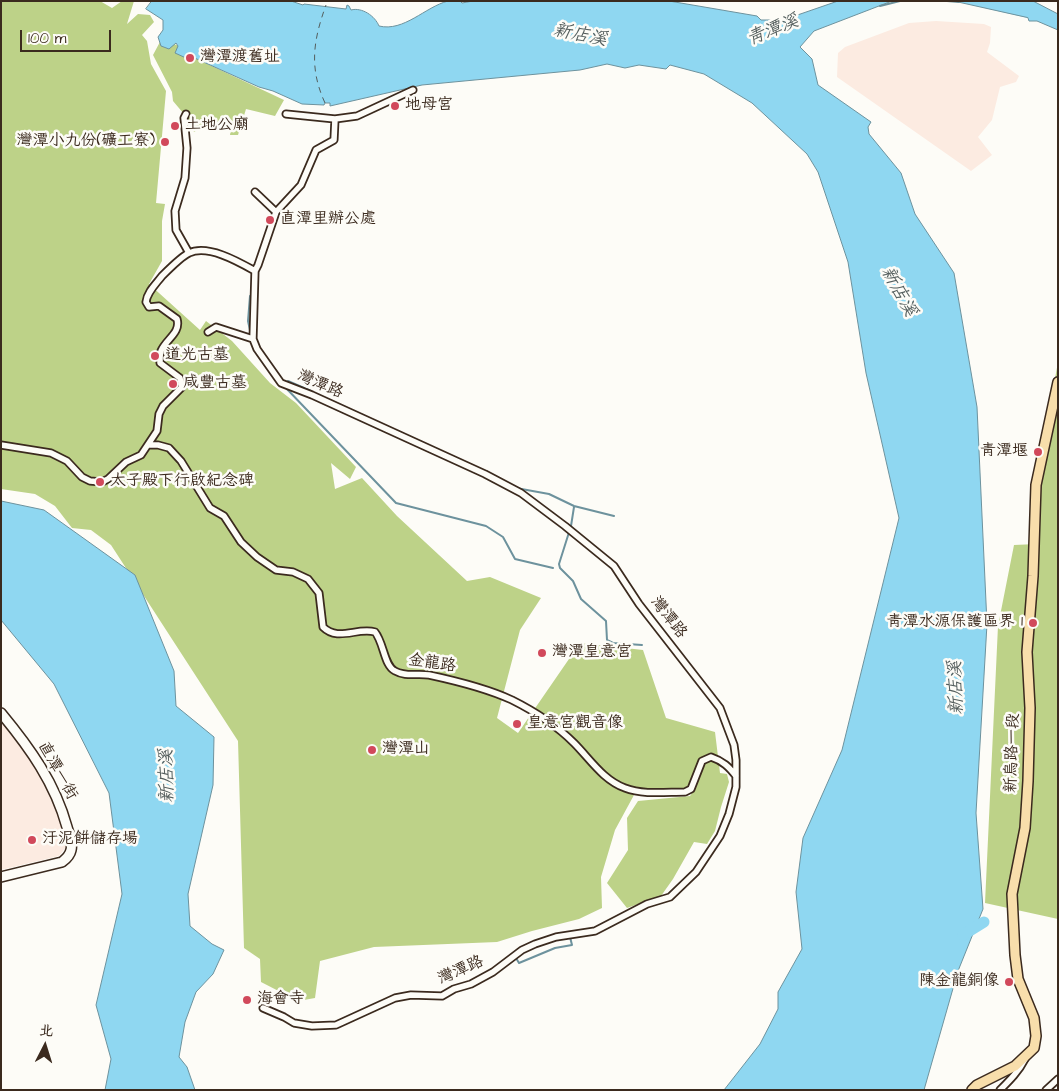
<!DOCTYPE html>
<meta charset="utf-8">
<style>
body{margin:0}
#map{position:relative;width:1059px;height:1091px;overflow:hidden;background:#fdfcf7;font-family:"Architects Daughter","LXGW WenKai TC",sans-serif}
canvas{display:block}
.frame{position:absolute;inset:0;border:2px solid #3b2a1e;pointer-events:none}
.north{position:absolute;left:20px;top:1021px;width:50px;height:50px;-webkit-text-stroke:4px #fdfcf7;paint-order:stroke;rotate:5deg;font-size:14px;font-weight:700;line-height:20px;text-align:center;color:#3b2a1e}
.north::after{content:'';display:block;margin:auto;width:18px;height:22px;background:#3b2a1e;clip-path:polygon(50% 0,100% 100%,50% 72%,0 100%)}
.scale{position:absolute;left:20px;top:30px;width:91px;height:22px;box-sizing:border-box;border:2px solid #3b2a1e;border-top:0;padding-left:6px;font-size:15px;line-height:18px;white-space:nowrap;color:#3b2a1e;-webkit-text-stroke:4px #fdfcf7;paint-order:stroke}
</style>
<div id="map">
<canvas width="1059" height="1091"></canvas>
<div class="frame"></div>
<div class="north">北</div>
<div class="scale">100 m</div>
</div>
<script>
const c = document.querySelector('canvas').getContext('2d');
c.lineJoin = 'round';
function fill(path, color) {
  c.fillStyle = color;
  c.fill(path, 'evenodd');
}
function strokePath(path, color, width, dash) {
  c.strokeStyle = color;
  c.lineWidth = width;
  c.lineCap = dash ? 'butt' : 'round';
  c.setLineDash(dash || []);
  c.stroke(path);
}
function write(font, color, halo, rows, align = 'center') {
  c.font = font + ' "Architects Daughter","LXGW WenKai TC",sans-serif';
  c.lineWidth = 5;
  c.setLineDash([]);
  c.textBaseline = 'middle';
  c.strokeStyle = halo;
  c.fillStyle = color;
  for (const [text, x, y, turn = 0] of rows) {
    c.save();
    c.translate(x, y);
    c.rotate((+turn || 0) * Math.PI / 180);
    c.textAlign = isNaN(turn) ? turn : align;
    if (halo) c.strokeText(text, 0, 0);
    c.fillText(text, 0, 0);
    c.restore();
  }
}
fill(new Path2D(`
 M936,21L984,24L991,27L990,43L987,52L1019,76L1016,82L1000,87L992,120L978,137L992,155L971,171L837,77L838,53L845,47L909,23Z
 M1,718L36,766L53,798L67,838L66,847L59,856L1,870Z`), '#fcebe1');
fill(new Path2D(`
 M1,1H100L112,8L122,1H134L127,24L138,14L150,15L154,22L142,35L147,41L151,64L166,91L156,203L165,204L162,221V261L149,284L200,330L206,321L232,341L270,383L296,403L356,467L350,479L331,463L335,489L362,478L397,516L467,581L490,577L541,598L520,630L497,718L518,733L580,643L643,650L666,718L715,732L720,773L727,774L729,782L721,807L715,831L707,844L694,842L673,879L661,896L627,908L607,883L628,850L627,818L638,801L690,796L697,786L679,795H634L615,830L601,877L602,908L579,919L532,931L497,942L374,947L320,961L315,998L298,1001L261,982L260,959L244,948L238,741L111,545L91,530L72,528L55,506L35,494L1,489Z
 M161,40L189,49L197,59L284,100L275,116L246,109L238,135H230L231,129L209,123L194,132L189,120L173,101L172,92L153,55Z
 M1058,362V919L985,903L998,626L1014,545L1037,544V478Z`), '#bdd288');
const water = new Path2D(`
 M152,1H291L303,5L304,4L346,9L347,5L349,6L351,10C362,7 375,16 379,26C404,32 425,7 448,1C452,0 457,1 460,1L462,3L473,1H669L757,16L761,20H783L838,1H892L814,31L800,47L812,59L818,85L871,122L868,127L869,134L901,173L915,214L954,273L977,407L987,624L976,813L983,909L958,971L924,1090H724L760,1044L778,1009V992L802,949L796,892L803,838L842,750L899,518L866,373L848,262L818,172L807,154L752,103L704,74L670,65L666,69L639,65L625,68L607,64L580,70L422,85L330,106V103H325L324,105L302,104L273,91L259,87L188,55L186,58L175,53L178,46L176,43L169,49L161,46L158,37L163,30V20L146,9Z
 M954,1H1033L1058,14V30L1037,21H1029L1028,18Z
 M1,501L44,510L135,575L174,671L176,706L214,737L213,785L188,894L190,926L212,944L224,950L213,974L196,992L185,1022L179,1057L187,1067L195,1090H105L111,1059L96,1005L122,894L109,793L54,684L1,620Z`);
fill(water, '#8fd7f1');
strokePath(water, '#6d929d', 1);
strokePath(new Path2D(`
 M947,1L959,2
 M880,6L900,1
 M251,335L248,321L250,296L254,293
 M288,381L311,391
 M285,387L396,503L486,526L503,537L515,559L553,568
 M516,488L549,494L574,506L614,516
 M574,507L571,526L559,564L560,568L573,581L581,599L606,621L607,640L613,643L642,645
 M516,958L519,963L555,948L572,945L570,937`), '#6d929d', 2);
strokePath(new Path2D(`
 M963,935L984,922`), '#8fd7f1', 11);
strokePath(new Path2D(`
 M325,103C309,68 313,41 326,5`), '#545e5d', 1, [6, 5]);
const street = new Path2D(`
 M186,114L184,118L187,148L185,178L175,211L176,230L189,253
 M286,114L335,119L357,116L413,90
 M255,192L276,212
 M208,332L216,327L253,339
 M1,445L51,453L67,461L82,477L90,481L102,482L108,479L126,462L141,455L157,431L159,414L163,406L182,387L180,378L160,363C160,360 160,354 161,351C166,339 181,333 177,319L159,306L149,307L146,302C147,292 156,284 162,276C167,271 182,256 189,253C208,244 239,262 255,271
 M148,445H158L169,448L181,461L210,508L224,516L241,542L257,557L276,570L293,572L308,579L319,593L323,627C338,642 357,627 375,632C384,643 384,666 395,671C405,677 418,673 429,675C457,681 486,688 512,700C534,711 557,726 574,743C590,759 603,780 625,788C643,795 666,792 685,792L691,789L702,761L711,757C723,761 729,767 736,776
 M263,1008L284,1017L294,1023L312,1026L336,1025L395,998L411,995L442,996L454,989L471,984L493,972L522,950L535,944L556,937L595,931L647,904L670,897L696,872L720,836L729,814L736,787V760L734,745L720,708L639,604L614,566L565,526L521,493L485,474L312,395L281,383L257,349L253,339L255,271L258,265L276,212L301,185L316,150L334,140L335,119
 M1000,1090C1010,1080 1019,1071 1025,1059
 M1046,1090L1058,1079`);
const secondary = new Path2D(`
 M1,713C30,748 55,783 67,827C69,834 73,843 71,850C70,855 66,859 62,862L1,877`);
const primary = new Path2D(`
 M972,1090L977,1085L1015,1066L1034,1048L1036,1036L1034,1018L1018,979L1015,955L1012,894L1025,828L1028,781L1030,708L1027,652L1033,576L1036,485L1058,382`);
strokePath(street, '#3b2a1e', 9);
strokePath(secondary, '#3b2a1e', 12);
strokePath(primary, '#3b2a1e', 12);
strokePath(street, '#fdfcf7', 5.5);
strokePath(secondary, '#fdfcf7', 9);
strokePath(primary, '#f8deab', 9);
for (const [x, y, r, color] of [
 [190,58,5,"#d1495b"],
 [395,106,5,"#d1495b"],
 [175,126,5,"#d1495b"],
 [165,142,5,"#d1495b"],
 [270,220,5,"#d1495b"],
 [155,356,5,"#d1495b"],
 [173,384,5,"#d1495b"],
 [1038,452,5,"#d1495b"],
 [100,482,5,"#d1495b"],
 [1033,623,5,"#d1495b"],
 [542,653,5,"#d1495b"],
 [517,724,5,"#d1495b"],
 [372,750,5,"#d1495b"],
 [32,840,5,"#d1495b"],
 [1009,982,5,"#d1495b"],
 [247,1000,5,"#d1495b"]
]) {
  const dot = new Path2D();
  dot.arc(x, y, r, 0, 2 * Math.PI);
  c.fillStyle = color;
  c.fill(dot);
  strokePath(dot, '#fdfcf7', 2);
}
write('16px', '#3b2a1e', '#fdfcf7', [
 ["灣潭渡舊址",200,58],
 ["地母宮",405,106],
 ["土地公廟",185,126],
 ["灣潭小九份(礦工寮)",155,142,"right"],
 ["直潭里辦公處",280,220],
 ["道光古墓",165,356],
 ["咸豐古墓",183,384],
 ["青潭堰",1028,452,"right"],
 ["太子殿下行啟紀念碑",110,482],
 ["青潭水源保護區界 1",1023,623,"right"],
 ["灣潭皇意宮",552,653],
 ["皇意宮觀音像",527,724],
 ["灣潭山",382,750],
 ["汙泥餅儲存場",42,840],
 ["陳金龍銅像",999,982,"right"],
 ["海會寺",257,1000]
], 'left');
write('16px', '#3b2a1e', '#fdfcf7', [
 ["灣潭路",320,385,23],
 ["灣潭路",668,618,52],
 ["金龍路",432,664,8],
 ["新烏路一段",1013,753,-88],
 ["直潭一街",57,771,61],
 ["灣潭路",461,971,-24]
]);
write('italic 18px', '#545e5d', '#fdfcf7', [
 ["青潭溪",773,31,-22],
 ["新店溪",580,36,11],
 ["新店溪",898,292,61],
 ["新店溪",957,688,-92],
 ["新店溪",168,776,-91]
]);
</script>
